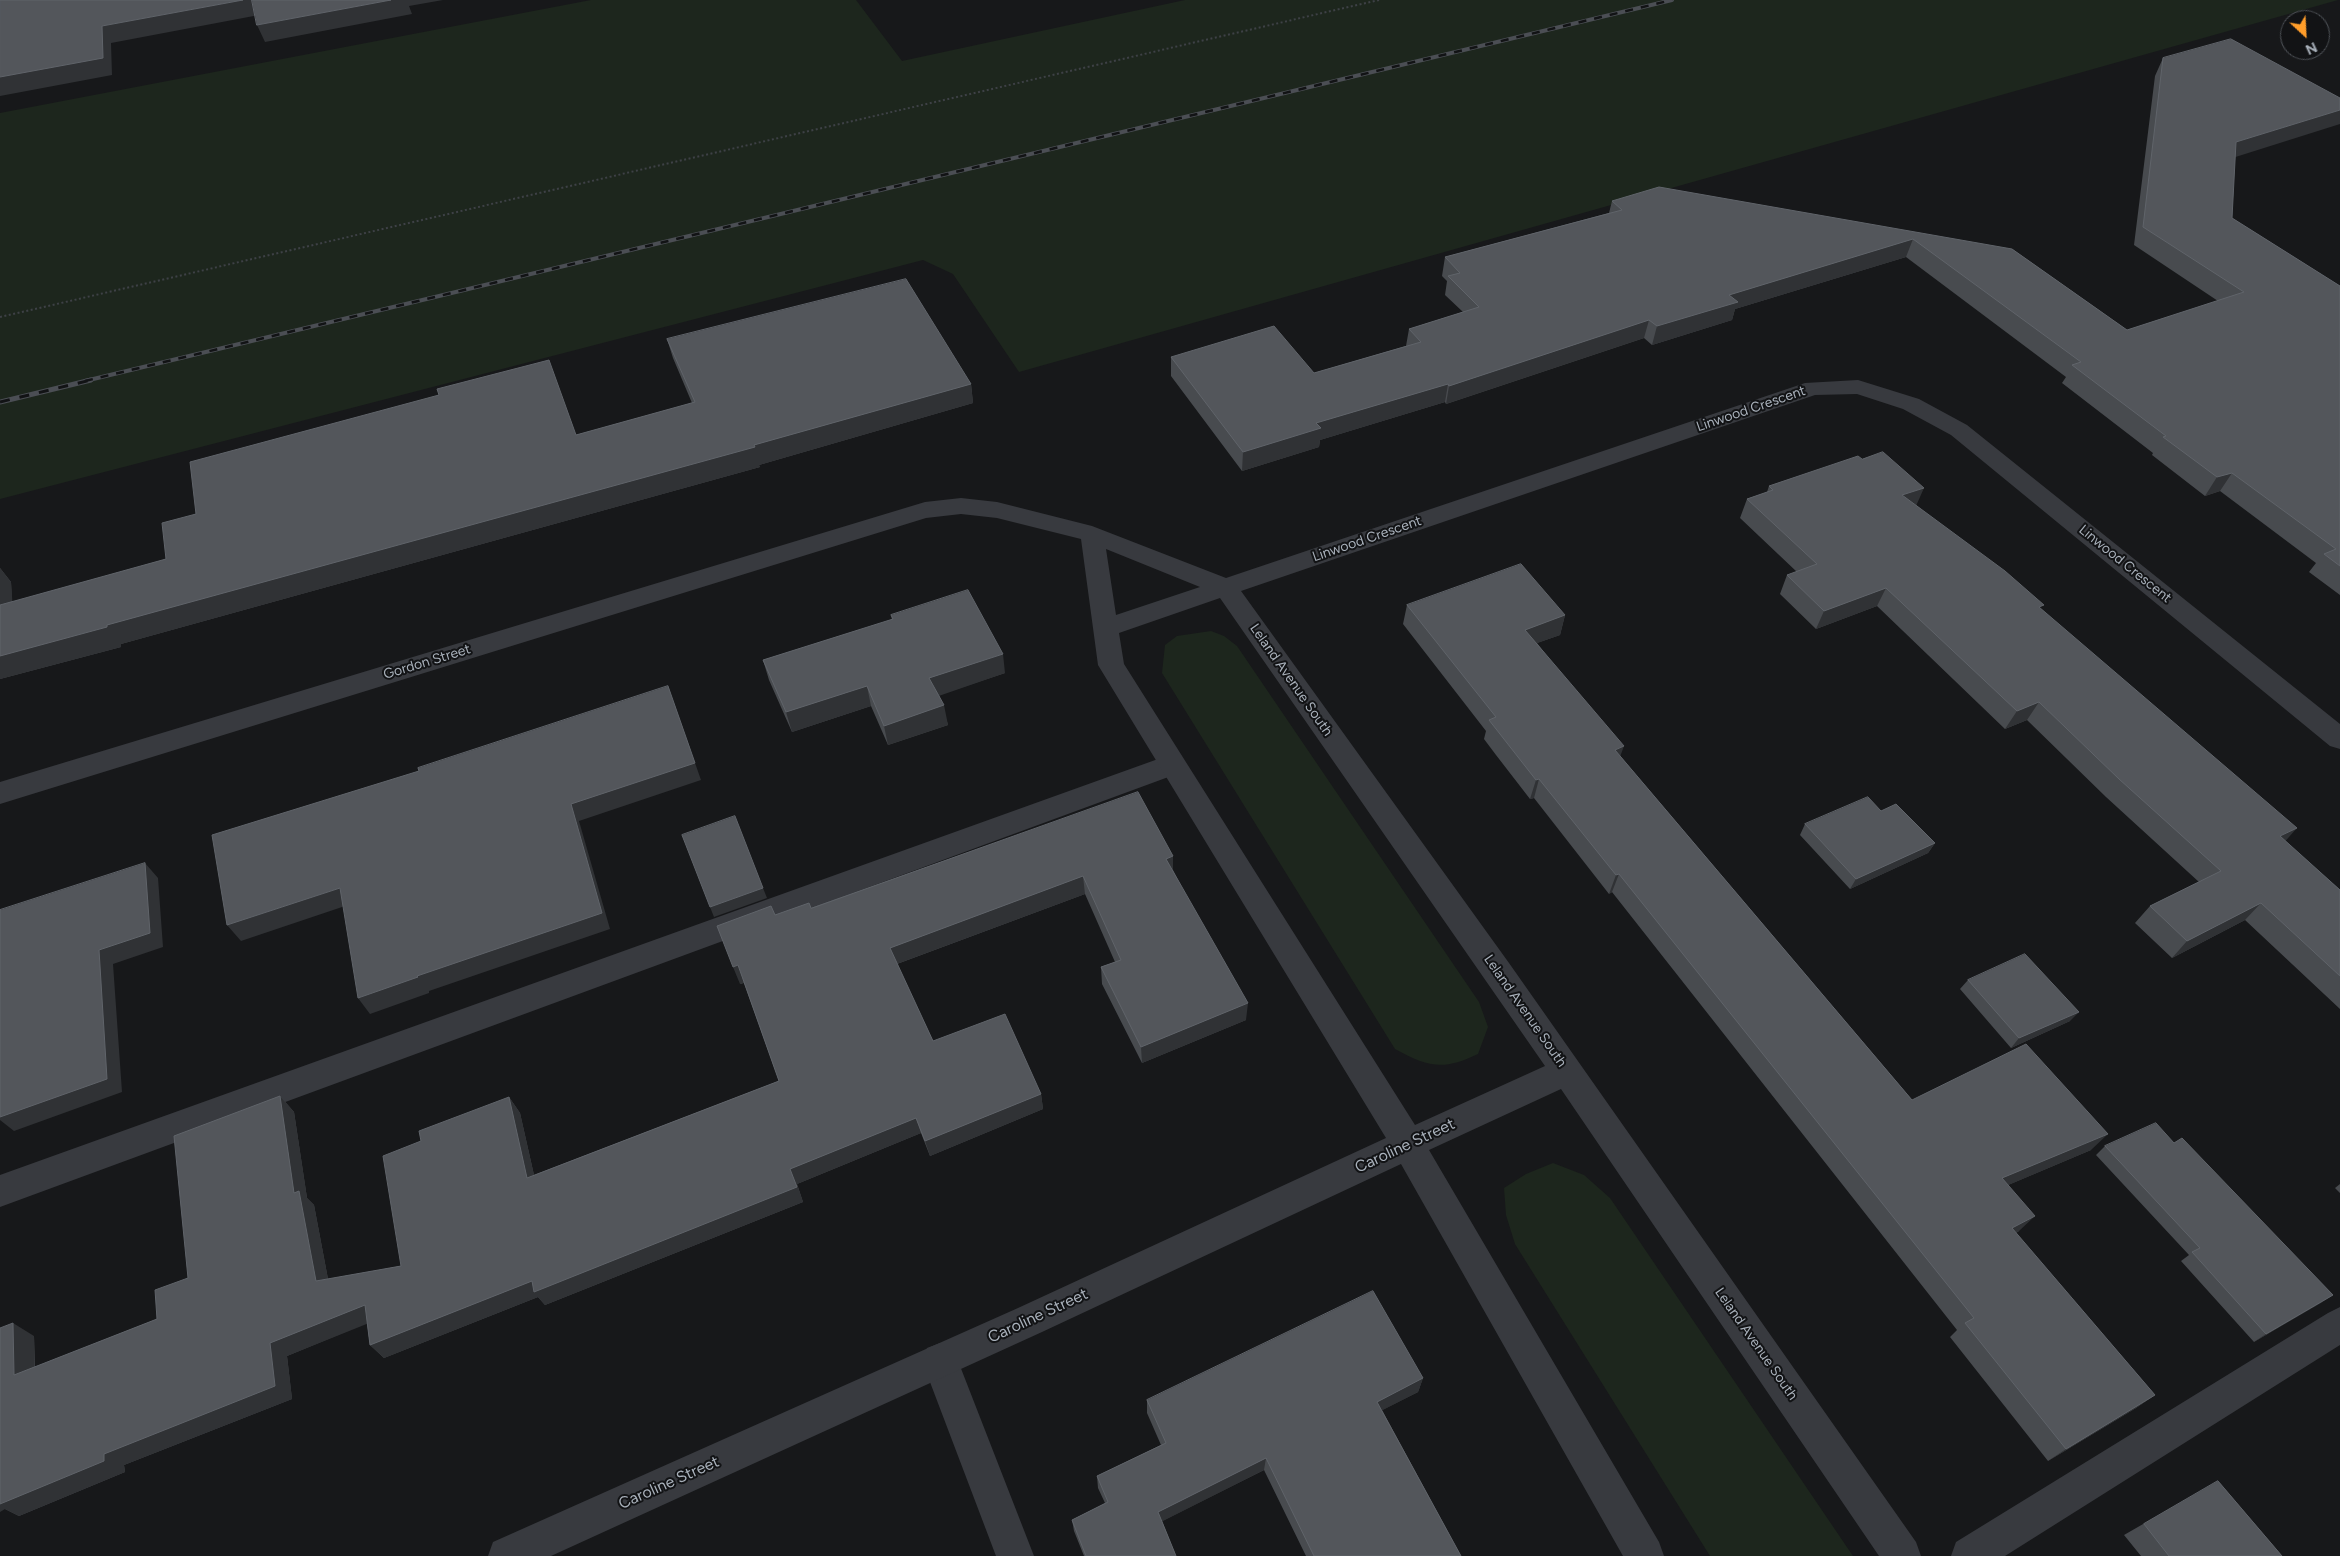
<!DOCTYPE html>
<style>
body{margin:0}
#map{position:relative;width:2340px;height:1556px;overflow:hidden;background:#17181a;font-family:Figtree,sans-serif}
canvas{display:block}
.north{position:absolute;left:2280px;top:10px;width:50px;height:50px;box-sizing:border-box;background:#121315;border:1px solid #4e5257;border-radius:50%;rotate:155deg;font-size:14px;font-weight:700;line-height:20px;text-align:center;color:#a9b1bb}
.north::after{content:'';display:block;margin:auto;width:18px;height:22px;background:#ff9d2a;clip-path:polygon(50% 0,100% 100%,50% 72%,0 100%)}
</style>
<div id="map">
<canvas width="2340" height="1556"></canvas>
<div class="north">N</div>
</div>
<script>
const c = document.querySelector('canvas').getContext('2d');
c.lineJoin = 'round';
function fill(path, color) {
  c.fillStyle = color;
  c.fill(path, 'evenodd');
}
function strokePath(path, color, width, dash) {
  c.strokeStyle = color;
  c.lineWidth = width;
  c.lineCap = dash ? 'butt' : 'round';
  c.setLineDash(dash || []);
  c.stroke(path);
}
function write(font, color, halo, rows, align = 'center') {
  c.font = font + ' Figtree,sans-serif';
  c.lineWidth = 4;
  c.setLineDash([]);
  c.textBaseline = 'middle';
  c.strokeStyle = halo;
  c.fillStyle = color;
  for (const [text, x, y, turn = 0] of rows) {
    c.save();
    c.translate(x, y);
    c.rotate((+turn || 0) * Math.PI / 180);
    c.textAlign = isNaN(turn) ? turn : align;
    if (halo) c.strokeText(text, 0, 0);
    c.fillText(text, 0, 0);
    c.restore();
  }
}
fill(new Path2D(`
 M591,0H856L902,61L1185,0H2338L1019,372L953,274L923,260L0,499V113Z
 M1211,631L1224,636L1237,646L1479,1002L1488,1027L1478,1054C1443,1071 1428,1067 1395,1049L1162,673L1165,645L1177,636Z
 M1553,1163L1584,1175L1610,1198L1853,1556H1710L1515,1244L1506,1215L1504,1188L1526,1174Z`), '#1d261d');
strokePath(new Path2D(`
 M0,317L1379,0`), '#3e4146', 2, [2, 2.5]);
fill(new Path2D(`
 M1172,754L1182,758L1186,765L1182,772L0,1207V1175Z
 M2340,1307V1345L2005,1556H1951L1956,1542L2328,1313Z
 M940,1343L953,1348L1034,1556H996L922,1361L927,1348Z`), '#383a3f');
fill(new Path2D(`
 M1858,380L1919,399L1967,425L2340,724V749L2330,746L1951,435L1903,409L1857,394L1815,395L1241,591L1509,963L1916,1542L1921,1556H1879L1561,1089L1429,1150L1659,1542L1664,1556H1623L1401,1164L1042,1332L551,1556H488L493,1542L1018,1308L1386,1138L1098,665L1081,539L997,518L961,514L926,518L0,804V782L925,502L961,498L997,502L1092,526L1226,578L1805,383ZM1106,549L1200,587L1116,615ZM1220,598L1545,1066L1415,1125L1124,664L1119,633Z`), '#383a3f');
const railFar1 = new Path2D(`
 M85,381L1672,0`);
const rail = new Path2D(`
 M0,402L91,380`);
strokePath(railFar1, '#4b4e54', 4);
strokePath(rail, '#4b4e54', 5);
strokePath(railFar1, '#121315', 2.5, [8]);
strokePath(rail, '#121315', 3, [10]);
fill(new Path2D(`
 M2163,58L2235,157L2232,218L2340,286V595L2309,572L2316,563L2220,491L2205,496L2152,455L2153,453L2062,383L2066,377L1906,257L1735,309L1732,320L1652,345L1644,338L1446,404L1445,402L1320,440L1319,447L1242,471L1171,376V357L1314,373L1406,346L1409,329L1463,312L1445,295L1447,281L1442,276L1445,257L1609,213L1612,201L2012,249L2127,330L2218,301L2134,245L2155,76Z
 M667,339L971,384L973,403L759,465L760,467L121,644V647L0,679V568L11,582L12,602L166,559L196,514L439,395L576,435L692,403L673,358Z
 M1769,486L1916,505L2042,610L2285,841L2340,890V1009L2245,920L2172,958L2135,923L2150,906L2199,882L2106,797L2027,720L2005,729L1877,606L1816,629L1780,594L1787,575L1797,572L1740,518L1747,499L1767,492Z
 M1407,605L1565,615L1560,635L1537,643L1620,756L1912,1100L2091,1150L2008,1185L2019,1231L2016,1233L2155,1395L2136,1408L2048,1461L1950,1337L1957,1330L1612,892L1609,894L1534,798L1530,799L1496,755L1484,739L1486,731L1403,624Z
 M891,615L1005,673L939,695L948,725L888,745L871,706L792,732L769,680L763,660L892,620Z
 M1881,811L1935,843L1928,853L1850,889L1800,835L1805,824Z
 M1173,856V870L1246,1020L1142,1063L1102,984L1101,967L1115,962L1085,894L897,964L933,1041L1041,1094L1043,1109L930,1156L921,1133L797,1184L803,1202L545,1305L538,1297L384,1358L370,1345L367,1323L287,1356L292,1399L124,1465L125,1472L19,1516L5,1509L34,1336L35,1367L157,1319L188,1278L280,1096L294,1112L307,1198L314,1205L328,1279L401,1266L421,1141L509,1097L520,1113L534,1175L779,1081L744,983L740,984L775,915L811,908Z
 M1968,980L2070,1021L2011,1048L1960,989Z
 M2174,1143L2333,1295L2254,1342L2181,1261L2189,1255L2096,1155L2105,1146Z
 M2340,1184V1193L2335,1188Z
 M1423,1378L1418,1392L1382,1410L1461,1556H1306L1264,1470L1162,1521L1176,1556H1084L1074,1531L1072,1520L1105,1503L1098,1488L1097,1476L1161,1445L1147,1413V1400Z
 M2218,1481L2282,1556H2141L2124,1535Z`), '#484b4f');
fill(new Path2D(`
 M243,0H252L259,15L111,43L112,75L0,96V77L102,26Z
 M391,0H443L409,6L412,14L265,42L257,25Z
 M2340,110V124L2226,160L2236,142Z
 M1913,239L1906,257L1735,309L1732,320L1652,345L1657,326L1729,295Z
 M1649,320L1644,338L1446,404L1449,386Z
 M971,384L973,403L759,465L760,467L121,644V647L0,679V656L107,625L754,445Z
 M1448,384L1445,402L1320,440L1319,447L1242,471L1243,452L1316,423Z
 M2232,473L2220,491L2205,496L2217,477Z
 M1924,488L1916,506L1902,495Z
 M0,568L11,582L14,625L0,608Z
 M1886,588L1877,606L1816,629L1824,611Z
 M1565,615L1560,635L1520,649L1525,630Z
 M1003,654L1005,673L933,698L929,678Z
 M668,686L701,780L579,821L610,929L429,991V993L370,1014L358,998L417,976Z
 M867,686L871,706L792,732L786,712Z
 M2039,702L2027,720L2005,729L2017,711Z
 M944,705L948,725L888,745L884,726Z
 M1624,746L1617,765L1615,750Z
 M1539,779L1534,798L1530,799L1536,780Z
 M2297,828L2281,846L2280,836Z
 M1935,843L1928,853L1850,889L1856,879Z
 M1173,856V874L1166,859Z
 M145,863L158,878L163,947L113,964L122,1092L14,1131L0,1120V1117L99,950Z
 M1619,874L1612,892L1609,894L1616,875Z
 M1083,876L1085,894L894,965L890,948Z
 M340,888L351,904L241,941L227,925Z
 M763,888L767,898L714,917L710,907Z
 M2261,903L2245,920L2172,958L2187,941Z
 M738,965L745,982L740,984L733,967Z
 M1248,1003L1246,1020L1142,1063L1141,1047Z
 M2079,1012L2070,1021L2011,1048L2019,1038Z
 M1041,1094L1043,1109L930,1156L925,1141Z
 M280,1096L294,1112L307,1198L314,1205L331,1295L316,1281L294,1193Z
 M509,1097L520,1113L538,1193L527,1178Z
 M916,1118L921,1133L797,1184L803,1202L545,1305L538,1297L384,1358L370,1345L532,1281L790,1169Z
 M2108,1134L2091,1150L1987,1194L2002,1178Z
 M2035,1216L2019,1231L1997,1243L2012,1228Z
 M2333,1295L2321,1303L2254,1342L2266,1334Z
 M365,1305L379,1319L287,1356L292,1399L124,1465L125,1472L19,1516L5,1509L0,1512V1495L104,1454L270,1343Z
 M13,1323L34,1336L35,1388L14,1375Z
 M1423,1378L1418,1392L1373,1415L1377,1402Z
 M2155,1395L2136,1408L2048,1461L2066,1449Z
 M1266,1458L1264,1470L1159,1523L1158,1512Z`), '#303235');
const building = new Path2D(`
 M0,0H243L102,26L103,58L0,77Z
 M252,0H391L257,25Z
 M2231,39L2340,98V110L2236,142L2232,218L2340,286V566L2324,554L2336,549L2232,473L2217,477L2163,437L2166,436L2072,365L2081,362L1913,239L1729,295L1738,302L1657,326L1649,320L1449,386L1448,384L1316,423L1321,428L1243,452L1171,357L1274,326L1314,373L1421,342L1409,329L1479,307L1448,276L1460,273L1445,257L1622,210L1612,201L1659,187L2012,249L2127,330L2244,292L2143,227L2163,58Z
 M906,279L971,384L754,445L755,447L107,625V627L0,656V605L166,559L162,523L196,514L190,462L439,395L437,389L549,360L576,435L695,402L667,339Z
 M1883,452L1924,488L1902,495L2005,571L2044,605L2039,607L2297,828L2280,836L2340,890V976L2261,903L2187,941L2150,906L2221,871L2119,779L2039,702L2017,711L1886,588L1824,611L1787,575L1817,564L1747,499L1773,490L1769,486L1858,456L1862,459Z
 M1521,564L1565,615L1525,630L1624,746L1615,750L1912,1100L2026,1044L2108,1134L2002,1178L2035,1216L2012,1228L2155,1395L2066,1449L1965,1323L1974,1318L1619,874L1616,875L1539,779L1536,780L1489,720L1496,717L1407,605Z
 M968,590L1003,654L929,678L944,705L884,726L867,686L786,712L763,660L893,619L891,615Z
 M668,686L695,763L571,804L602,913L417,976L418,977L358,998L340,888L227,925L212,835L419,771L418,768Z
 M1138,792L1173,856L1166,859L1248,1003L1141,1047L1101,967L1121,960L1083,876L890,948L933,1041L1005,1014L1041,1094L925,1141L916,1118L790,1169L797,1187L534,1292L532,1281L370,1345L365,1305L270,1343L275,1386L104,1454V1461L0,1504V1328L13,1323L14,1375L157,1319L155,1290L188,1278L174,1136L280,1096L294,1193L299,1191L316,1281L401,1266L383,1156L421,1141L419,1131L509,1097L527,1178L779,1081L738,965L733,967L717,926L771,906L775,915L809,903L811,908Z
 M1868,797L1881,811L1896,804L1935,843L1856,879L1805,824Z
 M735,816L763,888L710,907L682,835Z
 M145,863L150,933L99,950L107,1079L0,1117V910Z
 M2025,954L2079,1012L2019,1038L1968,980Z
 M2156,1123L2174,1143L2182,1138L2333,1295L2266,1334L2192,1252L2200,1248L2105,1146Z
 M1373,1291L1423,1378L1377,1402L1461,1556H1314L1266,1458L1158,1512L1176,1556H1086L1072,1520L1108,1502L1097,1476L1166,1443L1147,1400Z
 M2218,1481L2282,1556H2169L2144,1524Z`);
fill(building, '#53565b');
strokePath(building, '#60646a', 1);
write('14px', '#a9b1bb', '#121315', [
 ["Linwood Crescent",1751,409,-19],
 ["Linwood Crescent",1367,539,-19],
 ["Linwood Crescent",2125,564,39],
 ["Gordon Street",427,662,-17],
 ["Leland Avenue South",1291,680,55],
 ["Leland Avenue South",1525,1011,55],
 ["Leland Avenue South",1756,1344,55]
]);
write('16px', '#a9b1bb', '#121315', [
 ["Caroline Street",1405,1146,-25],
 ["Caroline Street",1038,1316,-25],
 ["Caroline Street",669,1483,-24]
]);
</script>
